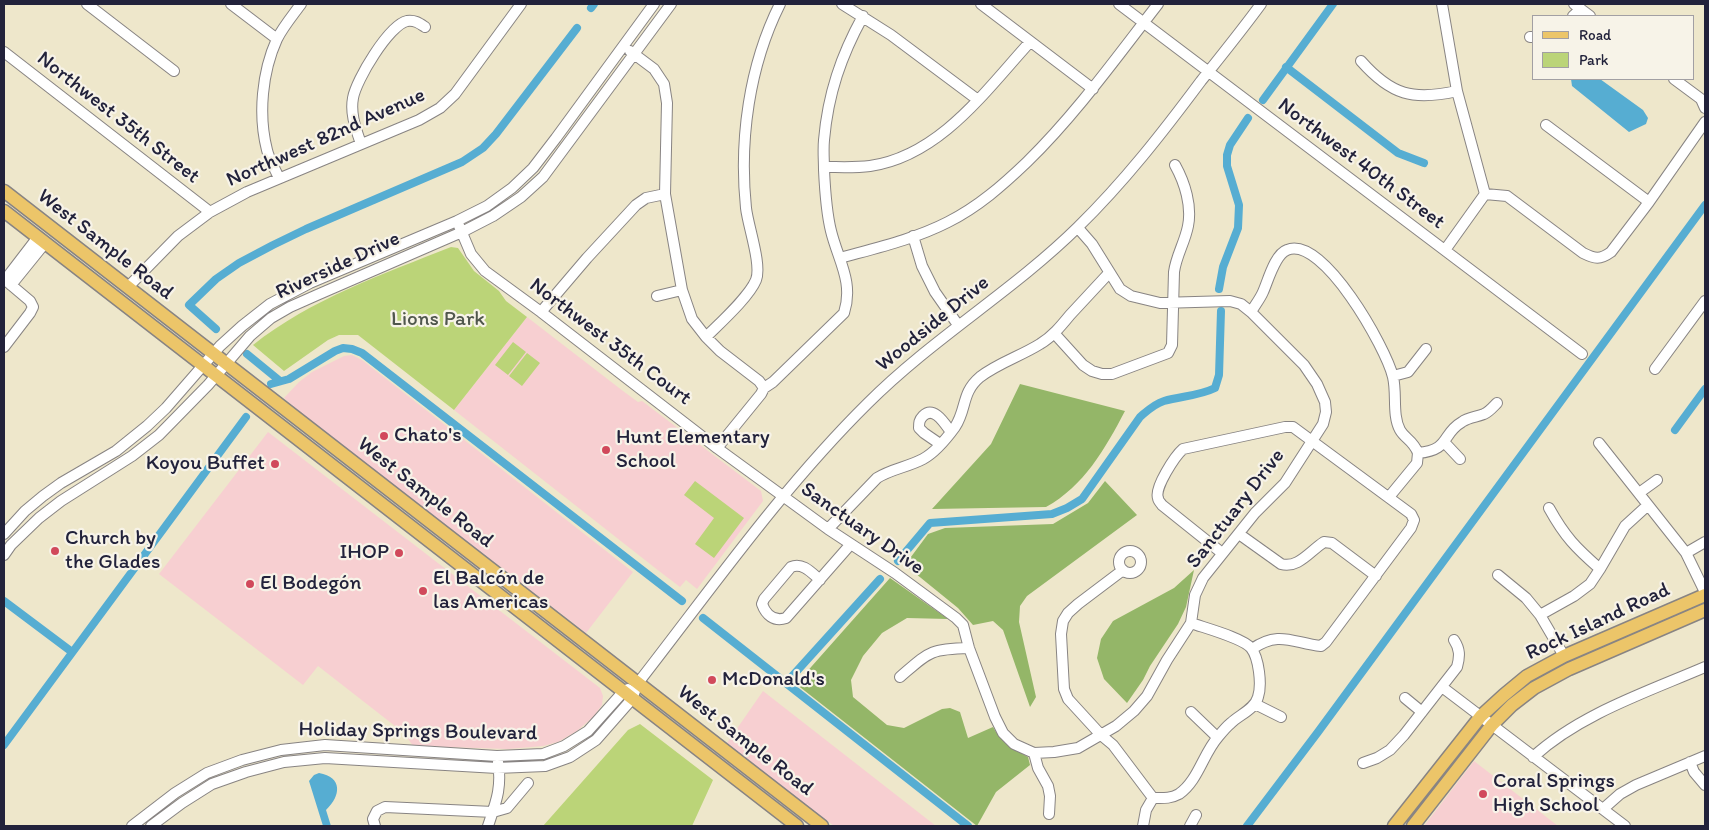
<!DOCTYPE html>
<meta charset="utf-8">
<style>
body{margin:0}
#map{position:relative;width:1709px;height:830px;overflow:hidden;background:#eee7cb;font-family:Itim,sans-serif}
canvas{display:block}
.frame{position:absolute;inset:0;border:5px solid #22223b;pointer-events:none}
.legend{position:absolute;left:1532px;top:15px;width:162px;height:65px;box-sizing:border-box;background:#f7f3e8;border:1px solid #a29fa3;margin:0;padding:6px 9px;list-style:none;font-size:15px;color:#22223b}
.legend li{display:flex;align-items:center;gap:10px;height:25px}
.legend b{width:25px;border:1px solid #a29fa3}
</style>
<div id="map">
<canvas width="1709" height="830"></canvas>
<div class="frame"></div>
<ul class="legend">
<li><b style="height:6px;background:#ecc569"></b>Road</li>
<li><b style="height:14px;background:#bbd478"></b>Park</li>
</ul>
</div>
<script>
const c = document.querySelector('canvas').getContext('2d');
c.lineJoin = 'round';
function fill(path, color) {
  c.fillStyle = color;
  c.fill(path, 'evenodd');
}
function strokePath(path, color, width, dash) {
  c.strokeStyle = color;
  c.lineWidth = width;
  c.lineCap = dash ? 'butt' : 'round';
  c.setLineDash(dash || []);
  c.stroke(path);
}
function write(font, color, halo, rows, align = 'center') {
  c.font = font + ' Itim,sans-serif';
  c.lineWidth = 4.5;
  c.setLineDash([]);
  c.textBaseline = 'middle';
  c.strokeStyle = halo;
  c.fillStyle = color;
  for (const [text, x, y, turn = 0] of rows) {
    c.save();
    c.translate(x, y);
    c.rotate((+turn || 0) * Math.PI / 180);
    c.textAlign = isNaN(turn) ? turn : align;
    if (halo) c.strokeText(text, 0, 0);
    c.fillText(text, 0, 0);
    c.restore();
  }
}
fill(new Path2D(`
 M527,317L623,391L638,402L642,401L761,491L763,501L697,589L686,580L680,587L659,571L454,410Z
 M352,355L362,360L633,572L586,633L296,409L284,398L299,382L312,372L344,356Z
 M268,432L600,688L603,696L602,705L593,717L577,731L558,742L543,746L508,749L413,746L404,733L318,666L303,685L159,574Z
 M763,691L936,826H834L727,743Z
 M1474,761L1558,826H1424Z`), '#f7cfd1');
fill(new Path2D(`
 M451,247L458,248L474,271L499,291L506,301L527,317L454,410L358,335H339L328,340L284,371L253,345C311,299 383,274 451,247Z
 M513,342L526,352L508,375L495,365Z
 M527,353L540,363L522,386L509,376Z
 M695,481L744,518L714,558L695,544L714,518L684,495Z
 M640,724L713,780L692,826H543L628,730Z`), '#bbd478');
fill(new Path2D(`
 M1020,384L1125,411C1105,449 1084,486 1046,507L932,509L991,444Z
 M1105,481L1137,515L1027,596L1020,606L1019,622L1036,697L1030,707L1003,630L993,621L973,625L958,608L905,565L928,534L945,528L1053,524L1088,503Z
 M1194,570L1186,607L1178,624L1150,666L1143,680L1127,703L1104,679L1097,658L1101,639L1113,621L1174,588Z
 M890,578L948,619L907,618L882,633L863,656L851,680L853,697L887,725L904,728L942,709L950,708L960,712L968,738L993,727C1001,742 1013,749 1028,757L1030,765L996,792L977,826L796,684Z`), '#94b668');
fill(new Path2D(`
 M1571,79H1600L1643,110L1648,118L1646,124L1629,132L1572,86Z
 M319,773C343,777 341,796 326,810L331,826H323L309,781L314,775Z`), '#56add2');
strokePath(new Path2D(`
 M591,8L594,4
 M1286,67L1398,153L1424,163
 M1263,100L1333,4
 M1219,289L1223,267L1238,228L1239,205L1227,166V155L1230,145L1248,118
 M216,329L189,305L216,279L239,263L273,245L306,229L462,162L483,148L496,134L577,28
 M247,354L280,381
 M271,384L289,379L335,351L343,348L352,349L362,353L682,601
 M1675,430L1705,389
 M898,561L930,523L1052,514L1067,508L1082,499L1140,417C1147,411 1154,404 1164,401C1181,396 1199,396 1215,388L1219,375L1221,311
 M4,601L72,652
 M703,618L968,826
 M786,683L880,579
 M4,745L246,417
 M1247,826L1318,732L1705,205`), '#56add2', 8);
const minor = new Path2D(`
 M87,4L174,71
 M231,4L277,39
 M842,4L891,35L978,100
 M981,4L1093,89
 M1119,4L1582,354
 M1442,4L1457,91L1485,194
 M1574,4L1590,16
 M1573,16L1581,9
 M1530,37H1533
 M630,51L654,69L664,84L667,103L665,194L682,290L692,319L706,337L720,351L759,381L764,388
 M4,52L210,212
 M1361,61C1391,95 1413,101 1457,91
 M1674,79L1701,99L1705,108
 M1546,125L1649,202
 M361,144C356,129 350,114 353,98C356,80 389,25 407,21C415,20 419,23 425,27
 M824,167C839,167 855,168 870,166C940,156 986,90 1030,42
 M279,178C275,169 269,159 267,150C258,115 262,72 277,39C283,27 293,15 301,4
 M1485,194L1507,196L1583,253C1595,259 1600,260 1611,252L1649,202L1705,122
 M457,221L471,254L485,271L541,312L717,448L828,529L895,573L956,618L963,625L969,648L995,717L1003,733L1014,744L1034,753L1054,752L1078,748L1116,726L1134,711L1147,696L1167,660L1191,623L1195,595L1203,578L1255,513L1285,483L1323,424L1326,412L1325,402L1317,384L1304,365L1251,312L1241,304L1230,301L1160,303L1131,296L1120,289L1092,244L1078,228
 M913,236L922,266L935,292L958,325
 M1445,250L1485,194
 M840,258C876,248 915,239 948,222C978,207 1003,185 1027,162C1076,114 1116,58 1158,4
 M4,279L30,301L33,307L30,313L4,347
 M5,280L38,237
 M11,285L45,243
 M128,287L178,236L210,212L247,192L419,120L440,108L455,94L521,4
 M657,296L682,290
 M541,312L587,258L636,205L646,198L665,194
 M1251,312C1255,305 1260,299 1263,292C1268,281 1275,254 1287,250C1323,235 1386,348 1393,377C1397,394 1392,415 1400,430C1405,439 1413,440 1418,453
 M1054,333L1083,365L1092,371L1102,374H1112L1168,353L1172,345L1174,272C1176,256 1185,242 1188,226C1192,206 1185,183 1175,165
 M706,337C720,323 749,297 756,280C762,265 748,226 746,208C739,140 749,66 780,4
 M1655,369L1705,301
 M1393,376L1408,372L1426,349
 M1444,442L1460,459
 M1599,443L1686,553L1705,592
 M940,444L924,433L919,428C919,423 919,420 923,416C934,405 945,424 951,432
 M717,448L761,394L764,388L773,382L844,313C854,282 838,260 831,231C826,211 825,191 824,170C824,160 823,150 824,140C828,94 841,56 863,16
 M1639,493L1657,480
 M1389,497L1417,463L1418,453C1451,450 1441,434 1462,422C1468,417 1477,417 1484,414C1489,412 1493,407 1497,403
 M1549,508C1565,537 1576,548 1600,569
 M828,529L877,478C891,469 908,467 923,459C934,453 947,438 955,427C967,409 961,393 980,377C998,363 1021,356 1040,344C1052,337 1061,326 1070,315C1083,301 1096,287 1109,273
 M4,534L25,511L43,496L61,483L116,451L147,426L166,408L220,346L242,326L270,304L310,283L457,221L487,206L512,188L533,168L556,138L654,4
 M1239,534L1281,564C1298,569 1310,551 1324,542L1332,543L1376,576
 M1119 562a11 11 0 1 1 22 0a11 11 0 1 1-22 0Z
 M1222,553L1162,505C1161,503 1158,501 1158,498C1154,488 1175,456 1183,449L1285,427H1293L1411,514L1414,520L1411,528L1326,642L1321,646C1293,643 1279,630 1252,649
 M1686,553L1705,542
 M4,555L11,545L39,518L61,501L132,456L159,435L208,385L250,336L271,318L290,307L317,295L462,232L493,216L521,197L543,177L671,4
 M1123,570L1078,604L1068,613L1063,621L1061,634L1064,689L1068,699L1101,735L1113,745L1153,798C1162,798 1170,799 1179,794C1198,781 1203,754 1218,737C1222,732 1226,727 1231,723C1239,715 1255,709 1258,697C1262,685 1259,658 1251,648C1243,638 1205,628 1191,623
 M1498,575L1526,598L1540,615L1564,656
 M820,580C811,572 802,562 791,567L764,599L762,604C766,615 774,622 786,618L850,545
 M1540,615L1574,596L1590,584L1600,569L1625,526L1648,505
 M900,677C929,652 929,649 969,648
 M1442,687L1625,826
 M1405,698L1422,712
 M1255,704L1281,717
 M1191,712L1217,737
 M1034,753L1038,768L1048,786L1050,796L1049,814
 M1533,757C1580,714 1647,692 1705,667
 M1690,762L1694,772L1705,785
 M1363,763L1377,758L1390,750L1404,735L1457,667C1460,656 1460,649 1454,640
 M1603,809L1620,794L1636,785L1705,756
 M132,826L175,793L207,773L242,760L281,750L325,745L497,756L543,754L564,746L588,731L623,692L628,689
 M151,826L182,803L212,784L246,772L284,762L325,758L497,768L545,766L570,757L596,740L632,699L638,683C712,588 782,488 868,403C933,338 1013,291 1078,227C1124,182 1163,132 1201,81C1221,56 1242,30 1261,4
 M375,826L373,819L377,811L385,807L493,812L507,808L528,783
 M488,826C496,802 502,788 498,762
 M1143,826L1146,810L1153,798
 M1190,826L1196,815`);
const major = new Path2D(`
 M4,191L822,826
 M4,211L797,826
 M1394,826L1481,716L1504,695L1527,676L1564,656L1705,595
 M1413,826L1492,725L1512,705L1534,688L1569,669L1705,610`);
strokePath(minor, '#888483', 12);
strokePath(major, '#888483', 15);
strokePath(minor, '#fff', 10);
strokePath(major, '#ecc569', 12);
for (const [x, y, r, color] of [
 [384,436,5,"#d1495b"],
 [606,450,5,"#d1495b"],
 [275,464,5,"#d1495b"],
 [55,551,5,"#d1495b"],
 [399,553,5,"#d1495b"],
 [250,584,5,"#d1495b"],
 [423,591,5,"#d1495b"],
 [712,680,5,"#d1495b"],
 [1483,794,5,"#d1495b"]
]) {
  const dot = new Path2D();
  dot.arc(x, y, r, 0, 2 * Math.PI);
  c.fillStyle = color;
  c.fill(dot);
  strokePath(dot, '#f7f3e8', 2);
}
write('21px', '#22223b', '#f7f3e8', [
 ["Northwest 35th Street",118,118,38],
 ["Northwest 82nd Avenue",326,138,-24],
 ["Northwest 40th Street",1361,164,37],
 ["West Sample Road",105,245,38],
 ["Riverside Drive",338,266,-25],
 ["Woodside Drive",933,324,-39],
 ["Northwest 35th Court",610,342,37],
 ["West Sample Road",425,493,38],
 ["Sanctuary Drive",1236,509,-52],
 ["Sanctuary Drive",862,529,35],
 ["Rock Island Road",1598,622,-25],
 ["Holiday Springs Boulevard",418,732,1],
 ["West Sample Road",745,741,38]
]);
write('21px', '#50574d', '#f7f3e8', [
 ["Lions Park",438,320]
]);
write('21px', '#22223b', '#f7f3e8', [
 ["Chato's",394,436],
 ["Hunt Elementary",616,438],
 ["School",616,462],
 ["Koyou Buffet",265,464,"right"],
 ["Church by",65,539],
 ["the Glades",65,563],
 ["IHOP",389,553,"right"],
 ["El Balcón de",433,579],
 ["las Americas",433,603],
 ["El Bodegón",260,584],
 ["McDonald's",722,680],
 ["Coral Springs",1493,782],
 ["High School",1493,806]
], 'left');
</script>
